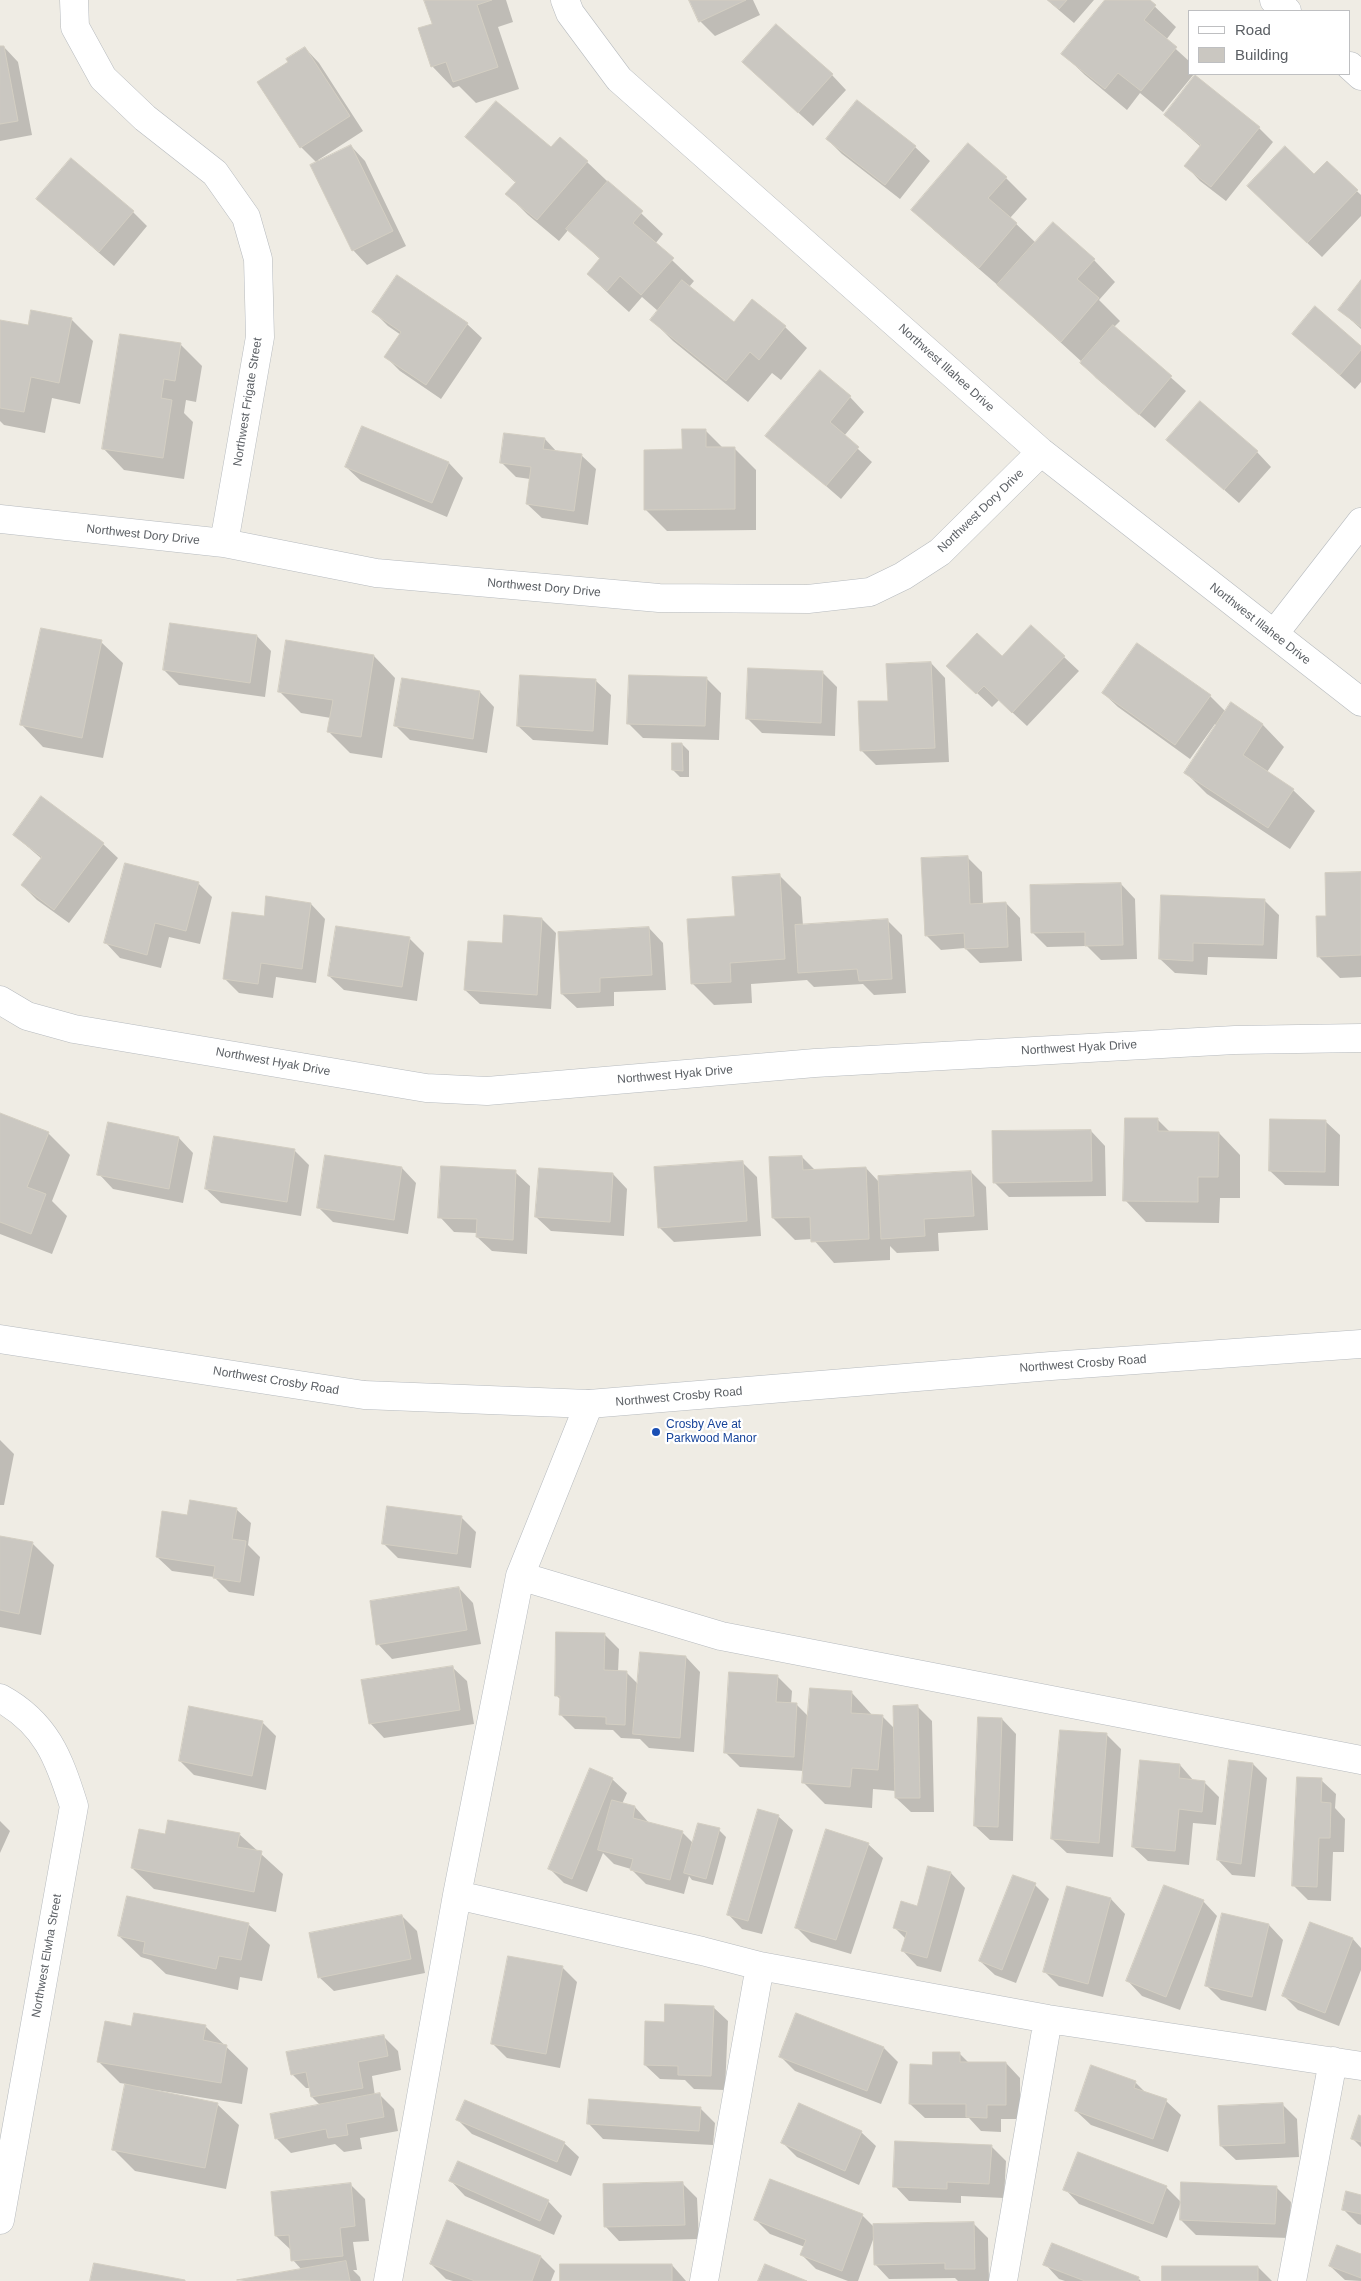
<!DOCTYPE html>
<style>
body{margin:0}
#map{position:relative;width:1361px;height:2281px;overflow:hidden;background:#efece4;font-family:Helvetica,sans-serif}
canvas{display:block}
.legend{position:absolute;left:1188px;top:10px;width:162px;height:65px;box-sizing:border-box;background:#fff;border:1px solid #bebfc1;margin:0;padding:6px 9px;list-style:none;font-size:15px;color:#5c6065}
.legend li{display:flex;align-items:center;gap:10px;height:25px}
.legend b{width:25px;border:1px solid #bebfc1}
</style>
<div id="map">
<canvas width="1361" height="2281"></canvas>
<ul class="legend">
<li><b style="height:6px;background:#fff"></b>Road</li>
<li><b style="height:14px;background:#cac7c1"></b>Building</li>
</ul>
</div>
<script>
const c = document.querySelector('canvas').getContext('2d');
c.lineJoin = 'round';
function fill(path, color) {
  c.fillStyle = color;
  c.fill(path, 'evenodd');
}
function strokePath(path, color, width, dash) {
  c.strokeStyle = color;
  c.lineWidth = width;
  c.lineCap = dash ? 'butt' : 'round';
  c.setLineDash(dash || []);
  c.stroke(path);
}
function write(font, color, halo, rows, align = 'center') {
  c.font = font + ' Helvetica,sans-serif';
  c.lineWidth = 4.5;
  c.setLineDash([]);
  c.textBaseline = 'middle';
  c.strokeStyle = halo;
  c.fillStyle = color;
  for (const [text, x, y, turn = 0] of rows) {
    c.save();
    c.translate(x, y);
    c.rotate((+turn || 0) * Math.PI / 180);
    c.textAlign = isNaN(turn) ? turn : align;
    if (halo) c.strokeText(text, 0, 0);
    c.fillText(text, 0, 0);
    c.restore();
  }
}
fill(new Path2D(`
 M426,0H506L513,22L498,27L519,89L476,103L459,86L453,88L432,66L434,24Z
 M691,0H753L760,15L715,36L700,21Z
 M1047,0H1094L1074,23Z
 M1107,0H1148L1176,27L1166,40L1190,62V74H1194L1163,112L1140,93L1127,110L1085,75L1063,54Z
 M4,47L18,62L32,135L0,141V48Z
 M305,48L319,63L363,131L318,160L319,162L351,146L365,161L406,246L367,265L353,250L317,163L301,147L289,62Z
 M832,75L846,90L813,126L758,76Z
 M1165,115L1259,128L1273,142L1226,201L1200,181L1186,166L1201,147Z
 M466,137L551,149L587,162L663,234L655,244L694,281L689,287L734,324L785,327L807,348L781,380L772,373L748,402L673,341L652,320L658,311L642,297L629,312L610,295L588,274L601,260L569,229L559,241L528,215L507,194L516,183Z
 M827,139L915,147L930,161L900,199L842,154Z
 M1327,163L1361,195V216L1322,257L1263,201L1315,176Z
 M1006,178L1027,199L1010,218L1036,243L1094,260L1115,282L1099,300L1120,321L1114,327L1186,391L1155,428L1096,378L1082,362L1001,288L935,231L913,210Z
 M37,199L133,212L147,226L114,266Z
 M1361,283V329L1340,310Z
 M374,312L467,324L482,338L441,399L400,371L386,357L401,335L388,326Z
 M71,319L93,341L80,404L52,398L45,433L4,425L0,421V321L29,327Z
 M1293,334L1361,347V382L1355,389Z
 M180,344L202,366L196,402L186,400L184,413L193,422L184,479L124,470L103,448Z
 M850,397L864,412L844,436L872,462L841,499L767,435Z
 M362,427L449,463L463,478L447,517L361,481L346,467Z
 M705,430L723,448H734L756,470V530L667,531L646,510L683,450Z
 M545,439L557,452L581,455L596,469L588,525L542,518L527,504L530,479L516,477L501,462Z
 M1168,440L1257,452L1271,467L1239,503Z
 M257,636L271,651L265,697L179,685L164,670Z
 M101,642L123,663L103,758L43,747L22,725Z
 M374,656L395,678L382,758L350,753L329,732L331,718L301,713L279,691Z
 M1064,657L1079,671L1027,726L999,700L992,707L963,680L1002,658Z
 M931,663L945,678L949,762L876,765L861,750L889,702Z
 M822,672L837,687L835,736L762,733L747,718Z
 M521,676L596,681L611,695L608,745L533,740L518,726Z
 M706,678L721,693L719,740L643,738L628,723Z
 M480,692L494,707L487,753L410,740L396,726Z
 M1103,693L1210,696L1226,712L1231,704L1263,725L1284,747L1267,772L1293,790L1315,811L1290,849L1207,794L1186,773L1217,726L1215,724L1190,759L1118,707Z
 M682,744L689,751V777H680L673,770Z
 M14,835L103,844L118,858L69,923L37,900L22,885L42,859Z
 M967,857L982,872L983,904L1006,903L1020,918L1022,961L980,963L965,948L941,950L926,935Z
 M1361,874V977L1340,978L1318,956L1327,917Z
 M779,875L801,897L803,926L887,920L902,935L906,993L874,995L863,984L814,987L807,980L751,984L752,1003L714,1005L692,983L736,917Z
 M198,883L212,897L200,944L169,937L161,968L120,958L106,943Z
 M1121,884L1135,899L1137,959L1101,960L1087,946L1047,947L1033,933Z
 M1264,900L1279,915L1277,959L1208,957L1207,975L1175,973L1160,959Z
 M311,904L325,919L316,983L276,977L273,998L239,993L224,978L265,917Z
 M542,919L556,933L551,1009L480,1004L465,990L503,944Z
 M649,928L663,943L666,990L614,992V1006L577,1008L562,994Z
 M409,938L424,953L417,1001L344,990L329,976Z
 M0,1115L48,1133L70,1155L52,1201L67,1216L52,1254L0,1234Z
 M1158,1120L1171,1133H1219L1240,1155V1198H1220L1219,1223L1146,1222L1125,1200Z
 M1325,1121L1340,1135L1339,1186L1285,1185L1270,1171Z
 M1091,1131L1105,1146L1106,1196L1009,1197L994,1182Z
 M179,1138L193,1153L183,1203L113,1189L99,1174Z
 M295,1151L309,1165L301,1216L221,1203L206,1189Z
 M802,1157L816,1171L866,1168L879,1182L971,1172L986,1187L988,1230L938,1233L939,1251L897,1253L890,1246V1260L834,1263L813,1239L795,1240L773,1218Z
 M742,1162L757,1177L761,1236L674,1242L659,1227Z
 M402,1168L416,1183L408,1234L333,1222L318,1207Z
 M515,1172L530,1186L527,1254L492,1251L477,1237V1233L454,1232L440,1217Z
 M613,1174L627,1189L624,1236L551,1231L536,1217Z
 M0,1440L14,1454L4,1505H0Z
 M236,1509L251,1523L248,1545L260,1557L254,1596L229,1592L214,1577L172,1571L157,1557L188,1516Z
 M461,1517L476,1532L471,1568L398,1558L383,1543Z
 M0,1537L32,1543L54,1565L41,1635L0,1627Z
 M459,1588L473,1603L481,1644L392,1659L378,1644Z
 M604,1634L619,1649L618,1672H626L639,1685L686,1657L700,1672L694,1752L649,1748L640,1739L621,1738L613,1730L575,1729L561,1715V1700L556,1695Z
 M452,1667L467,1681L474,1724L384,1738L370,1723Z
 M778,1677L792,1691L791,1704L797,1705L809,1717L852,1693L873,1716L883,1717L895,1729L918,1707L932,1721L934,1812H911L896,1798V1791L873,1789L872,1808L825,1804L803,1782L804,1771L740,1767L725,1752Z
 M1002,1719L1016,1734L1013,1841L990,1840L975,1826Z
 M262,1722L276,1736L266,1790L194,1775L180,1761Z
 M1106,1734L1121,1749L1113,1857L1067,1853L1052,1839Z
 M1253,1764L1267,1778L1255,1877L1232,1875L1218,1860Z
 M1180,1765L1194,1781L1204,1782L1219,1797L1216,1825L1193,1823L1189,1865L1148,1861L1133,1847Z
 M612,1779L627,1793L622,1804L635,1807L649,1823L682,1832L693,1843L719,1830L726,1837L713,1885L692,1880L689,1876L684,1894L646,1884L631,1869L614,1864L603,1853L587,1892L564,1883L550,1869Z
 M1321,1780L1336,1794L1335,1808L1345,1819L1344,1852H1333L1331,1901L1308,1900L1293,1885Z
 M778,1816L793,1830L762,1934L742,1929L728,1914Z
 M0,1821L10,1831L0,1853Z
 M239,1834L283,1874L276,1912L154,1889L132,1868L166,1836Z
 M868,1844L883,1858L851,1954L811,1942L797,1928Z
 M951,1873L965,1888L941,1972L917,1966L903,1951L906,1939L895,1928L918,1907Z
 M1035,1885L1049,1899L1016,1983L995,1975L980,1961Z
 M1067,1887L1111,1899L1125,1914L1103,1997L1059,1986L1044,1971Z
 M1203,1901L1217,1916L1180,2010L1142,1996L1128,1981Z
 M1223,1914L1269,1925L1283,1940L1266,2011L1221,2000L1206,1985Z
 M402,1916L417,1931L425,1973L334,1991L319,1977Z
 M248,1924L270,1945L262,1981L240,1977L238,1990L166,1974L151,1960L141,1957L119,1936Z
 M1311,1924L1353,1939L1361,1948V1970L1339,2026L1298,2010L1284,1996Z
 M562,1967L577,1982L560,2068L507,2058L492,2043Z
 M713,2007L728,2021L725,2090L694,2089L685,2080L660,2079L645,2065L665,2023Z
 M205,2026L248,2068L242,2104L156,2090V2092L217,2104L239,2125L226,2189L135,2171L113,2149L126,2084L120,2083L99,2062L132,2027Z
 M383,2036L398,2051L401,2070L372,2076L375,2096L380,2095L394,2109L398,2131L360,2138L362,2149L344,2152L335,2144L291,2153L276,2138L321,2106L312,2097L310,2088H306L292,2074Z
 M884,2048L898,2062L881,2104L795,2071L781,2057Z
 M959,2053L969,2063H1006L1020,2078V2119H1001V2132L981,2131L969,2118H925L910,2104L934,2066Z
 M1135,2082L1147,2094L1166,2101L1181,2115L1168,2152L1091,2125L1076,2111Z
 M1282,2104L1297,2119L1299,2157L1236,2160L1221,2146Z
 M700,2108L715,2123L713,2145L603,2139L589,2124Z
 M1361,2117V2147L1352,2138Z
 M458,2120L564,2143L579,2157L571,2176L472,2134Z
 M861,2132L876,2146L859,2185L797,2157L783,2143Z
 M991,2146L1006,2161L1004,2198L961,2196V2203L909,2201L895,2186Z
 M451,2181L548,2201L562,2216L554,2235L465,2196Z
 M683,2184L697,2198L699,2239L619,2241L605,2226Z
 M351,2185L365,2199L369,2241L353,2242L357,2270H353L360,2277L361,2281H240L302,2270L293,2260L291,2250L276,2236Z
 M1166,2187L1181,2202L1167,2238L1079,2204L1065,2189Z
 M1276,2187L1291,2202L1289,2238L1196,2235L1181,2220Z
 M1361,2196V2225L1358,2224L1343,2209Z
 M862,2215L874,2227L973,2223L988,2238L989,2281H958L955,2278L889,2279L875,2264L874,2237L858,2281H848L816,2269L802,2255L805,2247L770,2234L755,2219Z
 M1361,2255V2281L1345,2280L1330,2266Z
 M541,2257L555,2271L551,2281H453L446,2279L431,2264Z
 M1045,2264L1138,2278L1141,2281H1065L1059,2279Z
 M672,2265L686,2281H562Z
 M1258,2267L1272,2281H1163Z`), '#0003');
const building = new Path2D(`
 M424,0H492L477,5L498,67L453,82L446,62L431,67L418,28L432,24Z
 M689,0H746L699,22Z
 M1048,0H1067L1059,9Z
 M1105,0H1150L1156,5L1144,20L1177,47L1141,91L1118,73L1105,89L1061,54Z
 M776,24L833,74L798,113L742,62Z
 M0,46H4L18,121L0,124Z
 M305,47L350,116L300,148L257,82L288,62L286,59Z
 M1195,75L1260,127L1211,187L1184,166L1201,145L1164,115Z
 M857,100L916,146L885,185L826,139Z
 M496,101L551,147L560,137L588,161L537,220L505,194L516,182L465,137Z
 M968,143L1007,177L988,198L1017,223L979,268L911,210Z
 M351,145L393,231L352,251L310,165Z
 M1285,146L1314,174L1327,161L1358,190L1307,243L1247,186Z
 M71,158L134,211L99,252L36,199Z
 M608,181L643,211L633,223L674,258L641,295L620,276L607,291L587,274L600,258L566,229Z
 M1053,222L1095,259L1077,279L1099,298L1061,342L997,285Z
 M397,275L468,323L426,385L384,357L401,332L372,312Z
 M682,280L734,322L752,299L786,326L759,360L750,352L726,381L650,320Z
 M1361,280V327L1338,310Z
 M1315,306L1361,346V350L1340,375L1292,334Z
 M31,310L72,318L59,383L31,377L24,412L0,408V320L28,325Z
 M1113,325L1172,376L1139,415L1080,363Z
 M120,334L181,343L175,381L164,379L161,398L172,400L163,458L102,449Z
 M820,370L851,396L830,422L859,447L826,486L765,436Z
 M1200,401L1258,451L1224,490L1166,440Z
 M362,426L449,462L432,503L345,467Z
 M682,429H706V447H735V509L644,510V450L682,449Z
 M504,433L545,438L543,449L582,454L574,511L526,504L531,467L500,463Z
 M170,623L257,635L250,683L163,670Z
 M1031,625L1065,656L1012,713L984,686L976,694L946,666L977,633L1002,656Z
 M41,628L102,640L82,738L20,725Z
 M286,640L374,655L361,737L327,732L333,700L278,692Z
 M1137,643L1211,695L1175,745L1102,693Z
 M931,662L935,748L860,751L858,701H888L886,664Z
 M748,668L823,671L821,723L746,719Z
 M520,675L596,679L593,731L517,726Z
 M629,675L707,677L705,726L627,724Z
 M402,678L480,691L473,739L394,726Z
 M1231,702L1263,724L1243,755L1294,789L1268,828L1184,773Z
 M672,743H682L683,771L672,770Z
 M41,796L104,843L54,910L21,885L42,857L13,835Z
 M968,856L970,904L1006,902L1008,947L965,949L964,933L925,936L921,858Z
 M125,863L199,882L186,931L155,923L147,955L104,943Z
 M1361,872V955L1317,957L1316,916H1326L1325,873Z
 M780,874L785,959L730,963L731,982L691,984L687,919L735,916L732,877Z
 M1121,883L1123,945L1085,946V932L1031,933L1030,885Z
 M1161,895L1265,899L1263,945L1193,943V961L1159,959Z
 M266,896L311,903L302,969L261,963L258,984L223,979L232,912L264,916Z
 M504,915L542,918L537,995L464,990L468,941L502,943Z
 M888,919L892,979L859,981L857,969L798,973L795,925Z
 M336,926L410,937L402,987L328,976Z
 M649,927L652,975L600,978V992L561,994L558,932Z
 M0,1113L49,1132L27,1187L46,1194L31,1234L0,1222Z
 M1125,1118H1158V1131L1219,1132L1218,1177H1198V1202L1123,1201Z
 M1270,1119L1326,1120L1325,1172L1269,1171Z
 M108,1122L179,1137L169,1189L97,1175Z
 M1091,1130L1092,1181L993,1183L992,1131Z
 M214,1136L295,1149L287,1202L205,1189Z
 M325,1155L402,1167L394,1220L317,1208Z
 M802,1156L803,1170L866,1167L869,1239L811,1242L810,1217L772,1218L769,1157Z
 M743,1161L747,1221L658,1228L654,1167Z
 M441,1166L516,1170L513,1240L476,1237L477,1219L438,1218Z
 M539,1168L613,1173L610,1222L535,1217Z
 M971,1171L974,1216L924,1219L925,1236L881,1239L878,1176Z
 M190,1500L237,1508L232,1539L246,1541L240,1582L213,1578L215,1566L156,1557L162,1511L187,1515Z
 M387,1506L462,1516L457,1554L382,1544Z
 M0,1536L33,1542L19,1614L0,1610Z
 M459,1587L467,1630L376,1645L370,1601Z
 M556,1632L605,1633L604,1670L627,1671L625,1725L606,1724V1717L559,1715L560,1696H555Z
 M640,1652L686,1656L680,1738L633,1734Z
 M453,1666L460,1710L369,1724L361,1680Z
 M729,1672L778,1675L776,1702L797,1703L794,1757L724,1753Z
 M810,1688L852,1691L851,1713L883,1715L878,1770L852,1768L850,1787L802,1783Z
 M918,1705L920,1798H895L893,1706Z
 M189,1706L263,1721L252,1776L179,1761Z
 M978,1717L1002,1718L998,1827L974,1826Z
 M1060,1730L1107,1733L1099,1843L1051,1839Z
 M1140,1760L1180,1764L1179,1778L1205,1781L1202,1812L1179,1809L1175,1851L1132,1847Z
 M1229,1760L1253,1763L1241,1864L1217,1860Z
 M590,1768L613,1778L572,1879L548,1869Z
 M1297,1777L1322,1778L1321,1802L1331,1803L1330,1838H1319L1317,1887L1292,1886Z
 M612,1800L635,1806L633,1818L683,1831L670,1880L630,1870L633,1859L598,1850Z
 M758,1809L779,1815L748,1921L727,1915Z
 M168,1820L240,1833L237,1847L262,1851L254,1892L131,1868L139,1829L165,1834Z
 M698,1823L720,1828L706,1879L684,1873Z
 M826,1829L869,1843L836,1940L795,1928Z
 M928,1866L951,1872L927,1958L901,1951L907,1932L893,1928L901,1901L917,1906Z
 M1013,1875L1036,1883L1002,1970L979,1961Z
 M1164,1885L1204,1900L1166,1997L1126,1981Z
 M1067,1886L1111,1898L1088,1984L1043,1972Z
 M127,1896L249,1923L241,1960L219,1956L216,1969L143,1953L145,1942L118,1936Z
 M1222,1913L1269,1924L1252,1997L1205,1986Z
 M402,1915L411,1959L318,1978L309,1933Z
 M1310,1922L1353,1938L1325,2013L1282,1996Z
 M508,1956L563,1966L546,2054L491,2044Z
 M665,2004L714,2006L711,2076L678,2075V2066L644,2065L645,2021L664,2022Z
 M134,2013L206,2025L203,2040L227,2045L221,2083L97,2062L105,2021L131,2026Z
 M796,2013L884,2047L867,2091L779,2057Z
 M384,2035L388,2056L358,2062L363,2088L311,2097L306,2072L291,2075L286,2052Z
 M933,2052H960V2062H1006V2105H987V2118L966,2117V2104H909L910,2064L932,2065Z
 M1091,2065L1136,2081L1134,2088L1167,2099L1153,2139L1075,2111Z
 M125,2084L218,2103L205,2168L112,2150Z
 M380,2093L384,2117L346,2124L348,2135L328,2138L326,2129L275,2139L270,2114Z
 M589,2099L701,2107L699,2131L587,2124Z
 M465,2100L565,2142L557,2162L456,2120Z
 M799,2103L862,2131L845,2171L781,2143Z
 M1283,2103L1285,2143L1220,2146L1218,2106Z
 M1359,2115L1361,2116V2142L1351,2139Z
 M895,2141L992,2145L989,2184L947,2182V2189L893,2187Z
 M1078,2152L1167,2186L1153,2224L1063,2190Z
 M458,2161L549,2200L540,2221L449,2181Z
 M770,2179L863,2214L842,2271L800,2255L806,2240L754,2220Z
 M683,2182L685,2225L604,2227L603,2184Z
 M1181,2182L1277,2186L1275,2224L1180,2220Z
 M351,2183L355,2226L340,2228L343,2256L291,2261L289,2235L275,2236L271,2192Z
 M1346,2191L1361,2195V2214L1342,2210Z
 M447,2220L541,2256L532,2281H475L430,2264Z
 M974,2222L975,2269H945V2263L874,2265L873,2224Z
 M1052,2243L1139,2277L1138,2281H1085L1043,2265Z
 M1337,2245L1361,2254V2278L1329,2266Z
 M346,2261L350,2281L237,2280Z
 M94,2263L185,2280V2281H90Z
 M560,2264H672V2281H560Z
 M765,2264L807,2281H758Z
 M1162,2266H1258V2281H1162Z`);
fill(building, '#cac7c1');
strokePath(building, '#d3cec2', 1);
const minor = new Path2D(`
 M74,0L75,27L103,78L145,118L215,173L246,217L258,259L260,337L224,543
 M565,0L570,13L619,79L1041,452L1361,702
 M1274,0L1287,11
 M1350,66L1361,76
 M0,519L224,543L376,573L659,598L808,599L870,592L903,576L940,552L1041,452
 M1274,634L1361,522
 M0,1000L27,1016L74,1029L426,1088L487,1091L815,1063L1235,1040L1361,1038
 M520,1576L721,1636L1361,1760
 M0,1698C46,1723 59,1758 74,1806L0,2220
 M457,1895L702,1951L760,1966L1048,2019L1361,2066
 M388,2281L457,1895L520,1576L589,1404
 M704,2281L760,1966
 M1003,2281L1048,2019
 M1292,2281L1333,2061`);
const tertiary = new Path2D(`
 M0,1339L364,1395L589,1404L1051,1366L1361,1344`);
strokePath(minor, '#b6babe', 29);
strokePath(tertiary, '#b6babe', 29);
strokePath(minor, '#fff', 28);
strokePath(tertiary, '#fff', 28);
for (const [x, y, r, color] of [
 [656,1432,5,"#1a4fb4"]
]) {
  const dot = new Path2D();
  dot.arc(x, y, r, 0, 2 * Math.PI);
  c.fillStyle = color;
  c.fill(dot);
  strokePath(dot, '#fff', 2);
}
write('12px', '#5c6065', '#fff', [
 ["Northwest Illahee Drive",946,368,42],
 ["Northwest Frigate Street",248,402,-81],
 ["Northwest Dory Drive",981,511,-44],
 ["Northwest Dory Drive",143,535,6],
 ["Northwest Dory Drive",544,588,5],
 ["Northwest Illahee Drive",1260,624,38],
 ["Northwest Hyak Drive",1079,1048,-3],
 ["Northwest Hyak Drive",273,1062,10],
 ["Northwest Hyak Drive",675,1075,-5],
 ["Northwest Crosby Road",1083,1364,-4],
 ["Northwest Crosby Road",276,1381,9],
 ["Northwest Crosby Road",679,1397,-5],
 ["Northwest Elwha Street",47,1956,-80]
]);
write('12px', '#164399', '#fff', [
 ["Crosby Ave at",666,1425],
 ["Parkwood Manor",666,1439]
], 'left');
</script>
